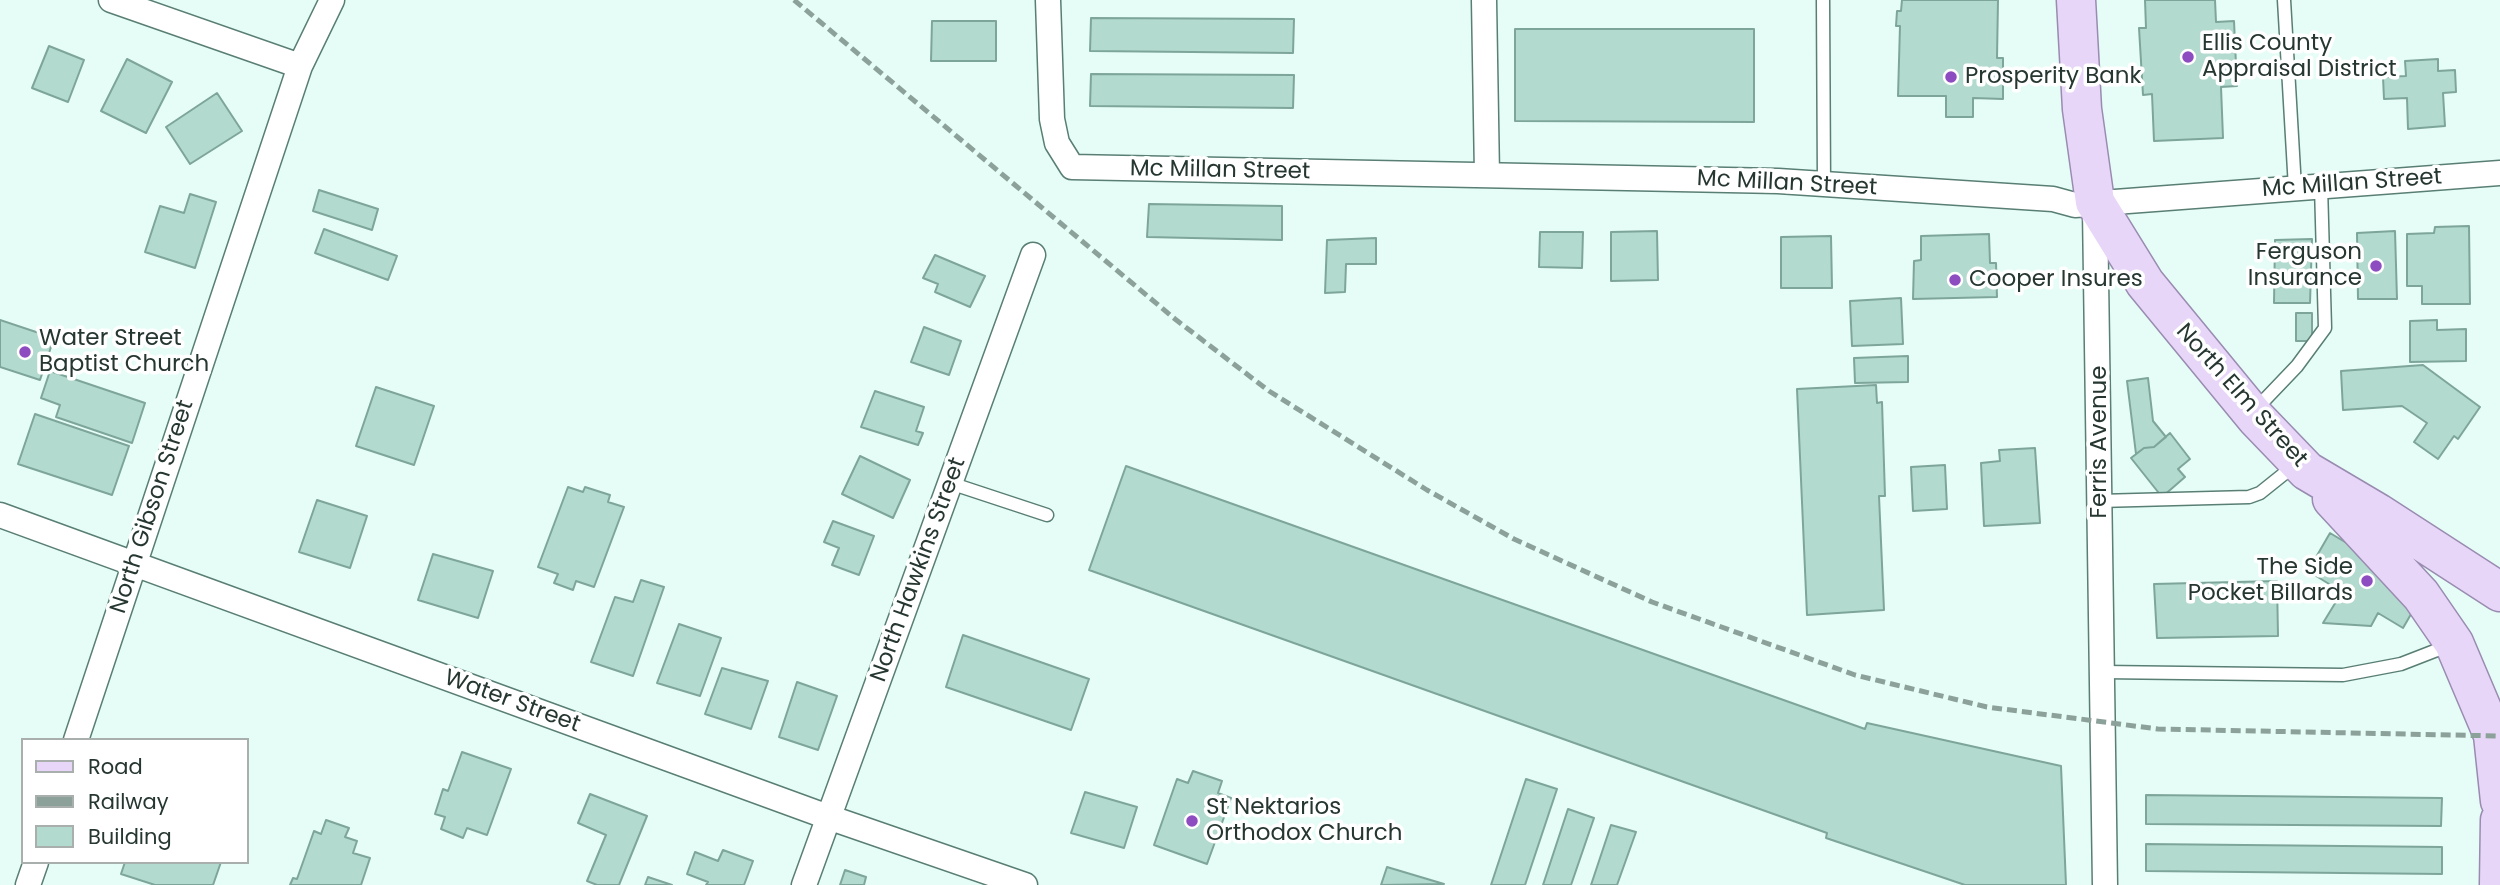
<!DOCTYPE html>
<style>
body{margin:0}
#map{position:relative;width:2500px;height:885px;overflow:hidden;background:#e5fdf6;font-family:Poppins,sans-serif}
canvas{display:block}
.legend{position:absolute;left:21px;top:738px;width:228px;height:126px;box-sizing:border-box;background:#fff;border:2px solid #a8afad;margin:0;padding:9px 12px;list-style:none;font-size:21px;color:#263631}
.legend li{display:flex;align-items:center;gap:14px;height:35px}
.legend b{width:35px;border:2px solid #a8afad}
</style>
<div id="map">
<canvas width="2500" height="885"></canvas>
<ul class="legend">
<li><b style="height:9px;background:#e7d6f8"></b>Road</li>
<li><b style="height:9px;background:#8da19b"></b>Railway</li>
<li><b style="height:19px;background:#b3dace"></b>Building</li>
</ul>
</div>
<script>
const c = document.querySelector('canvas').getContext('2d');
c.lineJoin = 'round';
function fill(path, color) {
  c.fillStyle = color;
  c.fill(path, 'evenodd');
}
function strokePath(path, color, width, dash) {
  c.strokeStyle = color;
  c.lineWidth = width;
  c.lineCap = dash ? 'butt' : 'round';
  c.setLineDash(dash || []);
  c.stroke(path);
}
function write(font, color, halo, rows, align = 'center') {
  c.font = font + ' Poppins,sans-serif';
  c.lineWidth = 7;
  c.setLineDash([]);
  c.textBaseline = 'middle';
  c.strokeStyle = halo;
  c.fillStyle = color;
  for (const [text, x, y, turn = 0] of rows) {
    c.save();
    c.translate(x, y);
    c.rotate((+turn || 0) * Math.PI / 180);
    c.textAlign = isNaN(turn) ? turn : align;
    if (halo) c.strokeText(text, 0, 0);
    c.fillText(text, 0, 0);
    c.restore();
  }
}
const building = new Path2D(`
 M1902,0H1998L1997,58H2003V99L1973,98V117H1946V96H1898L1900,26H1896L1897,11H1901Z
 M2145,0H2215L2216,22L2234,21L2237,86L2221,87L2223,138L2154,141L2152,94L2143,95L2139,28H2146Z
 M1091,18L1294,19L1293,53L1090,51Z
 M932,21H996V61H931Z
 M1515,29H1754V122L1515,121Z
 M49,46L84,60L68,102L32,88Z
 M127,59L172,82L146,133L101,111Z
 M2438,59V71L2455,70L2456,92L2443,93L2445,126L2408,129L2407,98L2384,99L2383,77L2406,76L2405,61Z
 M1091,74L1294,75L1293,108L1090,106Z
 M217,93L242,131L190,164L166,127Z
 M319,190L378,209L372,230L313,211Z
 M190,194L216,202L195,268L145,252L160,206L184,213Z
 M1149,204L1282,206V240L1147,237Z
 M2469,226L2470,304H2422V286H2407V234L2434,233L2435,227Z
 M324,229L397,256L388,280L315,253Z
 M1657,231L1658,280L1611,281V232Z
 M2395,231L2397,299H2358L2357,233Z
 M1540,232H1583L1582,268L1539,267Z
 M1989,234L1990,263H1996L1997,297L1913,299L1914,261L1921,260V236Z
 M1831,236L1832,288H1781V237Z
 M1376,238V264H1346L1345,292L1325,293L1327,240Z
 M2312,239L2310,303H2274L2275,240Z
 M935,255L985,276L970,307L935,292L938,284L923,278Z
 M1901,298L1903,344L1852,346L1850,301Z
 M2296,313H2312V341H2296Z
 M0,320L54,338L40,380L0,367Z
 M2437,320V330L2466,329V361L2410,362V321Z
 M924,327L961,341L949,375L911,362Z
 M1908,356V382L1855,383L1854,358Z
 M2423,365L2480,407L2458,439L2454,436L2438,459L2414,442L2427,423L2402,406L2343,410L2341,371Z
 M50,371L145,403L132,443L56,417L60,405L41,398Z
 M2148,378L2153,421L2166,437L2154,447L2144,448L2136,454L2127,381Z
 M1876,385L1877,403L1882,402L1885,496H1879L1884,610L1807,615L1797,389Z
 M376,387L434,406L414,465L356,446Z
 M875,391L924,407L916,431L923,433L918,445L861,427Z
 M35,414L129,446L112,495L18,464Z
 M2170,433L2190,459L2178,469L2185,477L2162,497L2131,458L2144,448L2154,447Z
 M2035,448L2040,523L1984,526L1981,463L2000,461L1999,450Z
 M860,456L910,480L893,518L842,494Z
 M1945,465L1947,509L1913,511L1911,467Z
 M1126,466L1865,729L1867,723L2061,766L2066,885H1965L1826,838L1827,833L1089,570Z
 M568,487L583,492L585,487L610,495L608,502L624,507L594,587L576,581L573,590L554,583L558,574L538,567Z
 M317,500L367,516L350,568L299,552Z
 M833,521L874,536L859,575L832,565L839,548L824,542Z
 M2330,533L2425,590L2403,628L2378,613L2371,626L2323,623L2342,592L2308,571Z
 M433,554L493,571L478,618L418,600Z
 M641,580L664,587L633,676L591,662L615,597L633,602Z
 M2277,581L2278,636L2157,638L2154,584Z
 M679,624L721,638L700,696L657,683Z
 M963,635L1089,679L1071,730L946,687Z
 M722,668L768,681L751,729L705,714Z
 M797,682L837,696L818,750L779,737Z
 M462,752L511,769L487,835L467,828L463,838L441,829L445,817L435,814L443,789L448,791Z
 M1193,771L1222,781L1218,793L1231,798L1207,864L1154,845L1177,779L1188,783Z
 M1526,779L1557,789L1525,885H1491Z
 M1085,792L1137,807L1124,848L1071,833Z
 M590,794L647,816L619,885H597L587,881L606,835L578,823Z
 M2146,795L2442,798L2441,826L2146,824Z
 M1568,809L1594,818L1571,885H1543Z
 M326,820L349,828L345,837L357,841L353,853L370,858L361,885H290L293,878L297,879L314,831L321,834Z
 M1611,825L1636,832L1617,885H1591Z
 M2146,844L2442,847V874L2146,871Z
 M723,850L753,861L744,885H706L708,882L687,874L695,852L718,861Z
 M125,862H221L213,885H155L121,874Z
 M1387,867L1444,884L1381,885Z
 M845,870L866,877L864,885H840Z
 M648,877L672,885H645Z`);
fill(building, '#b3dace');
strokePath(building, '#7ea599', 2);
const lane = new Path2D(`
 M1823,0L1824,184
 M2284,0L2295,188
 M2254,411L2297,366L2325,328L2321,186
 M950,483L1047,515
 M2099,501L2249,497L2260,493L2295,465
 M2103,672L2343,675L2401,664L2450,645`);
const street = new Path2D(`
 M111,0L300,66
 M1048,0L1052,119L1057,143L1072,167L1778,181L2053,199L2075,205L2500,173
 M1484,0L1487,175
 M2095,210L2105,885
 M0,515L828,817L1025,885
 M76,740L300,66L332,0
 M28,885L36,862
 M804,885L1033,255`);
const primary = new Path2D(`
 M2076,0L2082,109L2095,202L2145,283L2256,418L2307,471L2378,513L2500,592
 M2332,499L2421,595L2454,643L2493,735L2500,801
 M2499,885L2500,820`);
strokePath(lane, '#597e73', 15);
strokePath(street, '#597e73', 27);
strokePath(primary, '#998cb0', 41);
strokePath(lane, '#fff', 12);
strokePath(street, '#fff', 24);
strokePath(primary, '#e7d6f8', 38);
strokePath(new Path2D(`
 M794,0L1175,319L1269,391L1427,490L1514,539L1652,602L1855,675L1987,707L2158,729L2500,736`), '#8da19b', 5, [10, 5]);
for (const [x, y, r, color] of [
 [2188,57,7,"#8e4cc1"],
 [1951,77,7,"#8e4cc1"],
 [2376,266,7,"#8e4cc1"],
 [1955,280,7,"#8e4cc1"],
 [25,352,7,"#8e4cc1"],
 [2367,581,7,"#8e4cc1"],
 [1192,821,7,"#8e4cc1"]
]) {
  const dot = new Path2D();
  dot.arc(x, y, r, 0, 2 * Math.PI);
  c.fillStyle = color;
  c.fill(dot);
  strokePath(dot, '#fff', 2.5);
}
write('23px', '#263631', '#fff', [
 ["Ellis County",2202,44],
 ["Appraisal District",2202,70],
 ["Prosperity Bank",1965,77],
 ["Ferguson",2362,253,"right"],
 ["Insurance",2362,279,"right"],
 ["Cooper Insures",1969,280],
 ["Water Street",39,339],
 ["Baptist Church",39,365],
 ["The Side",2353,568,"right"],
 ["Pocket Billards",2353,594,"right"],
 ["St Nektarios",1206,808],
 ["Orthodox Church",1206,834]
], 'left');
write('23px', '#263631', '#fff', [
 ["Mc Millan Street",1220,171,1],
 ["Mc Millan Street",1787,184,3],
 ["Mc Millan Street",2352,184,-4],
 ["North Elm Street",2241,396,48],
 ["Ferris Avenue",2100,442,-90],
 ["North Gibson Street",153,507,-72],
 ["North Hawkins Street",919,570,-70],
 ["Water Street",512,702,20]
]);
</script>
